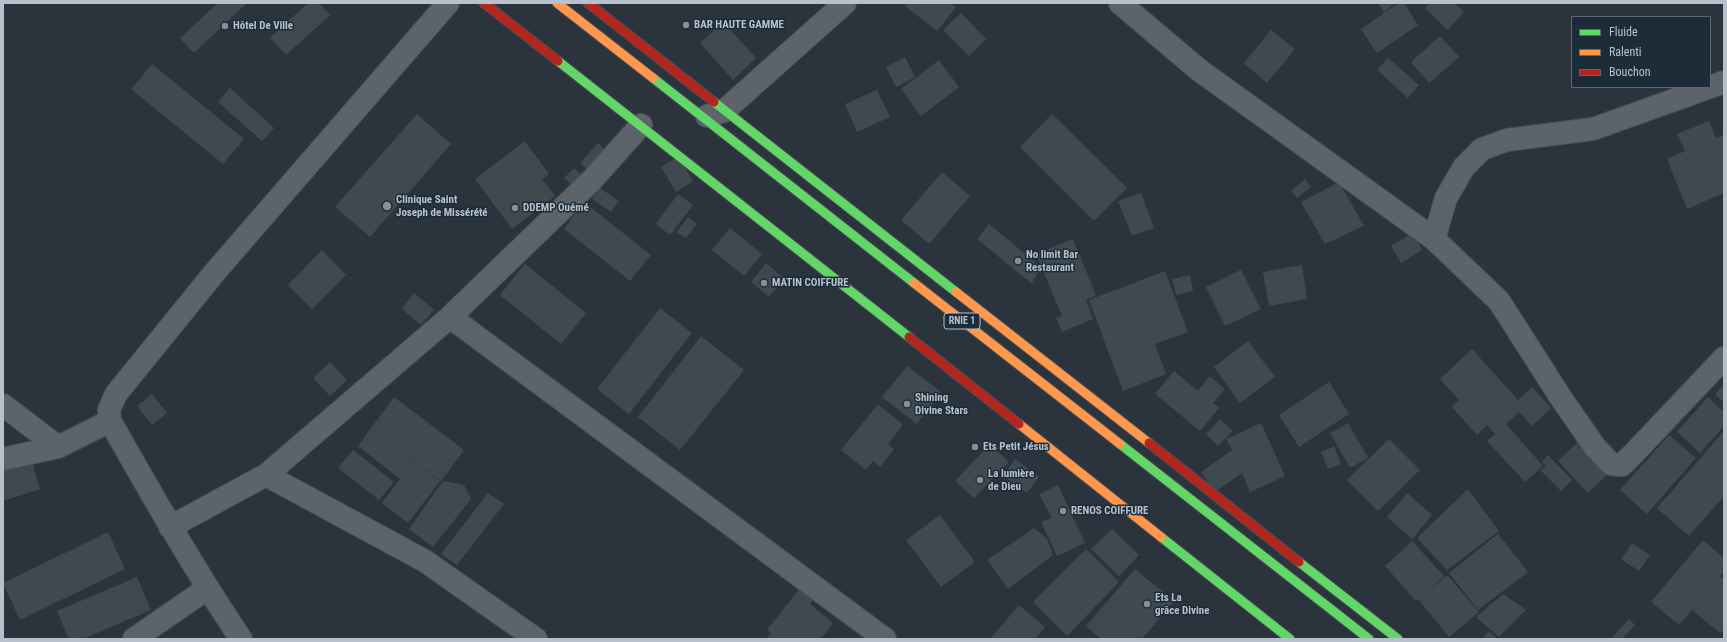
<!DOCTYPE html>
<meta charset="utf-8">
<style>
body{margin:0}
#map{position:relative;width:1727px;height:642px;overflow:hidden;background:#2b343d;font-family:"Roboto Condensed",sans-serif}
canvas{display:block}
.frame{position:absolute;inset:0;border:4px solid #b6c1cd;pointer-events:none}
.legend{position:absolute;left:1571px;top:16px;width:140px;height:72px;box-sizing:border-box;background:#1d2c39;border:1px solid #5a6874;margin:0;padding:5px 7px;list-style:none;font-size:12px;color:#b6c1cd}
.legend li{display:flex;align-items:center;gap:8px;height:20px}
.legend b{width:20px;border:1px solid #5a6874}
</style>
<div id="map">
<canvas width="1727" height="642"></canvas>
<div class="frame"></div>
<ul class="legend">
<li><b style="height:5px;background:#63d668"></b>Fluide</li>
<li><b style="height:5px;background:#ff974d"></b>Ralenti</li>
<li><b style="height:5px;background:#b3261e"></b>Bouchon</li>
</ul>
</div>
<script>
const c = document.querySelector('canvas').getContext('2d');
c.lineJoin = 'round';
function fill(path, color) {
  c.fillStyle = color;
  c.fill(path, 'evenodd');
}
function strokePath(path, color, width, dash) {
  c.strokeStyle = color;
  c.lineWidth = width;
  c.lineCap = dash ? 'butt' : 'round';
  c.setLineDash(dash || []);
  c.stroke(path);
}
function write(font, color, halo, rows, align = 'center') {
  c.font = font + ' "Roboto Condensed",sans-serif';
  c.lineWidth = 3;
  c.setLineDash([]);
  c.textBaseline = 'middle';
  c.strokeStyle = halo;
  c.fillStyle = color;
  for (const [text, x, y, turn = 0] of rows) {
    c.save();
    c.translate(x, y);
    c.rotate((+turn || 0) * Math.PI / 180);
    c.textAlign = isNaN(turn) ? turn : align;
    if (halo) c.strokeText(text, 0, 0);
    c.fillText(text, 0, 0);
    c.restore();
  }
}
fill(new Path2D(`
 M218,3H247L194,53L180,38Z
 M308,3H319L330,15L286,55L270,38Z
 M908,3H951L956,7L937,31L905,6Z
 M1378,3H1396L1384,12Z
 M1399,3H1404L1418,25L1377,53L1361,29Z
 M1430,3H1454L1464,12L1448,30L1425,8Z
 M961,13L986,39L969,56L943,30Z
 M723,22L756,58L733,80L700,43Z
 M1271,30L1295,49L1267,83L1244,63Z
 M1440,36L1459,57L1429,83L1411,62Z
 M905,57L915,77L896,87L886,67Z
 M1388,58L1419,85L1408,98L1377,70Z
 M939,60L959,87L921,116L901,89Z
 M152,64L244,139L223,164L131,89Z
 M230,88L274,128L262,141L218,102Z
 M877,90L890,117L857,132L845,104Z
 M417,114L451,144L370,237L335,207Z
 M1052,114L1127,188L1094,221L1020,147Z
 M1709,121L1716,138L1723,135L1724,137V193L1687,209L1667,159L1685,151L1677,134Z
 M525,141L549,174L542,179L555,196L512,229L475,179Z
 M598,143L609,153L591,173L580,163Z
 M678,156L693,181L676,192L661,167Z
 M574,168L584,177L574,187L564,178Z
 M942,172L970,196L929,244L901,220Z
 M1305,179L1311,187L1297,198L1291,191Z
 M1339,182L1364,226L1325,244L1301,202Z
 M600,188L619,201L611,212L592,199Z
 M1141,193L1154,228L1132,236L1118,201Z
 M678,194L693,205L670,235L656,224Z
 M584,202L651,255L630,281L564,229Z
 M688,217L697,224L686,238L677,232Z
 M989,224L1041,267L1032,284L977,239Z
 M730,228L762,254L744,276L712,250Z
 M1413,233L1422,250L1401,263L1391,246Z
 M1073,239L1096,295L1086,300L1093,319L1062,332L1056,318L1062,316L1036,254Z
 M322,250L346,275L312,309L288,285Z
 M766,263L784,279L769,297L751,282Z
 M525,264L586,313L561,344L500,295Z
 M1302,265L1307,299L1269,306L1263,272Z
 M1241,270L1261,309L1225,326L1206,287Z
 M1165,271L1188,332L1155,344L1166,374L1123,391L1089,300Z
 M1190,275L1193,291L1176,295L1172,279Z
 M414,293L434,310L421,325L402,309Z
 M660,308L692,333L629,414L597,389Z
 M701,336L744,370L680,450L638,417Z
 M1248,341L1275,377L1240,403L1214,367Z
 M1472,349L1518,400L1532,387L1551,408L1532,426L1519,412L1506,424L1543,466L1525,482L1487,441L1495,434L1487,425L1477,435L1452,407L1459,400L1440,379Z
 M330,362L347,380L330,396L313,378Z
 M907,366L941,392L917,424L882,397Z
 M1174,371L1198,391L1210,376L1225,389L1213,403L1219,408L1200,431L1155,394Z
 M1329,382L1349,414L1299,447L1279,415Z
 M1724,384V403L1715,394Z
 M152,394L167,413L152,425L137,406Z
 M394,397L464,450L441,481L380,435L440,481L408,523L382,503L400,479L358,446Z
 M1708,397L1724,412V426L1700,453L1677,432Z
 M878,404L903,425L888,444L894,449L880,467L873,461L866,470L841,450Z
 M1220,419L1233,431L1218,446L1206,434Z
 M1261,423L1285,476L1250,492L1242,473L1215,492L1201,472L1232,450L1226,439Z
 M1348,423L1368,458L1350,468L1330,433Z
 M1724,431V496L1689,536L1657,508Z
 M1669,435L1696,458L1647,514L1620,490Z
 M1582,438L1612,470L1588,493L1558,461Z
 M1389,439L1420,470L1378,511L1347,480Z
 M990,444L1009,462L974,498L955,481Z
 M1334,446L1341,464L1328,469L1321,452Z
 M353,450L394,482L379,500L338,468Z
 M1548,455L1572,480L1561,491L1541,471L1546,466L1542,462Z
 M1015,459L1039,477L1027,493L1003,476Z
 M32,462L40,489L3,501V471Z
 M443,481L464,485L471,499L433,547L409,529Z
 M1058,485L1085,543L1057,556L1041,522L1052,518L1039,494Z
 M1468,489L1499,531L1447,570L1417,538Z
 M488,493L504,504L457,565L441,554Z
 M1407,493L1432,515L1412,539L1387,517Z
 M940,515L975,562L941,587L906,540Z
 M1034,528L1047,539L1053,555L1008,589L987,560Z
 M1112,529L1139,555L1119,576L1091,549Z
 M108,532L125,569L20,620L3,583Z
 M1498,534L1528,572L1478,610L1449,573Z
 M1703,540L1724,558V571L1720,576L1724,580V629L1720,633L1692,610L1679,625L1651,602Z
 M1412,541L1444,576L1422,596L1447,575L1479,612L1449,637L1418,599L1416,601L1385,566Z
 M1632,543L1650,555L1639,571L1621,559Z
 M1086,549L1119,582L1067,636L1033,602Z
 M1135,569L1174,601L1142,639H1101L1086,626Z
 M137,577L151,610L83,639H69L57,611Z
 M804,583L818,594L810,604L833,623L821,639H766L771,633L767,630Z
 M1503,594L1526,610L1499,637L1476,617Z
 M1019,605L1045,627L1035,639H990Z
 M1629,619L1635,625L1622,639H1611Z
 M1489,631L1497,639H1482Z`), '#414950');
const street = new Path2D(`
 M1120,3L1199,70L1434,239L1499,301L1561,398L1595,447L1611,464L1622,465L1635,452L1724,358
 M707,116L724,111L845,3
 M1434,239L1446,198L1464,167L1482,149L1507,140L1593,129L1724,82
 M450,317L885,639
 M3,405L58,447
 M3,459L58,447L110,421
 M266,475L425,561L536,639
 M170,527L266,475L450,317L591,181L641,125
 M134,639L208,588
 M241,639C194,569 152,495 110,421L109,410L116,394L215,272L448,3`);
const fast = new Path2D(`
 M558,61L909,337
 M653,78L914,283
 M714,102L956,292
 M1120,444L1369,639
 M1161,537L1290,639
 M1299,562L1398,639`);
const slow = new Path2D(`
 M557,3L653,78
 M914,283L1120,444
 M956,292L1149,443
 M1019,424L1161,537`);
const jam = new Path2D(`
 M484,3L558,61
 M588,3L714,102
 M909,337L1019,424
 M1149,443L1299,562`);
strokePath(street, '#4a5057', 24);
strokePath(fast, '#4a5057', 11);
strokePath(slow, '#4a5057', 11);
strokePath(jam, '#4a5057', 11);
strokePath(street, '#5d636a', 22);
strokePath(fast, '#63d668', 9);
strokePath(slow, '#ff974d', 9);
strokePath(jam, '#b3261e', 9);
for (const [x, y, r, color] of [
 [686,25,4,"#85909b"],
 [225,26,4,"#85909b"],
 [387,206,5,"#85909b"],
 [515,208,4,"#85909b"],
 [1018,261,4,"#85909b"],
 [764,283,4,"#85909b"],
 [907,404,4,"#85909b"],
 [975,447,4,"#85909b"],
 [980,480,4,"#85909b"],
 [1063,511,4,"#85909b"],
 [1147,604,4,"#85909b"]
]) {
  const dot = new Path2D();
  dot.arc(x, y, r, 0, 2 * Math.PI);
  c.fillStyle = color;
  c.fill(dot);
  strokePath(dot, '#1d2c39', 1.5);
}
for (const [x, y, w] of [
 [962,321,36]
]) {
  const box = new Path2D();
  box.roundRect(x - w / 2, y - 8, w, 16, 3);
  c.fillStyle = '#1d2c39';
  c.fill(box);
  strokePath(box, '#b6c1cd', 1);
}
write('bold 10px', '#b6c1cd', null, [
 ["RNIE 1",962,321]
]);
write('bold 11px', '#b6c1cd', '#1d2c39', [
 ["BAR HAUTE GAMME",694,25],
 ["Hôtel De Ville",233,26],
 ["Clinique Saint",396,200],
 ["Joseph de Missérété",396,213],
 ["DDEMP Ouémé",523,208],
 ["No limit Bar",1026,255],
 ["Restaurant",1026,268],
 ["MATIN COIFFURE",772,283],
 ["Shining",915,398],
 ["Divine Stars",915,411],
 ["Ets Petit Jésus",983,447],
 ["La lumière",988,474],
 ["de Dieu",988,487],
 ["RENOS COIFFURE",1071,511],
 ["Ets La",1155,598],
 ["grâce Divine",1155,611]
], 'left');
</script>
